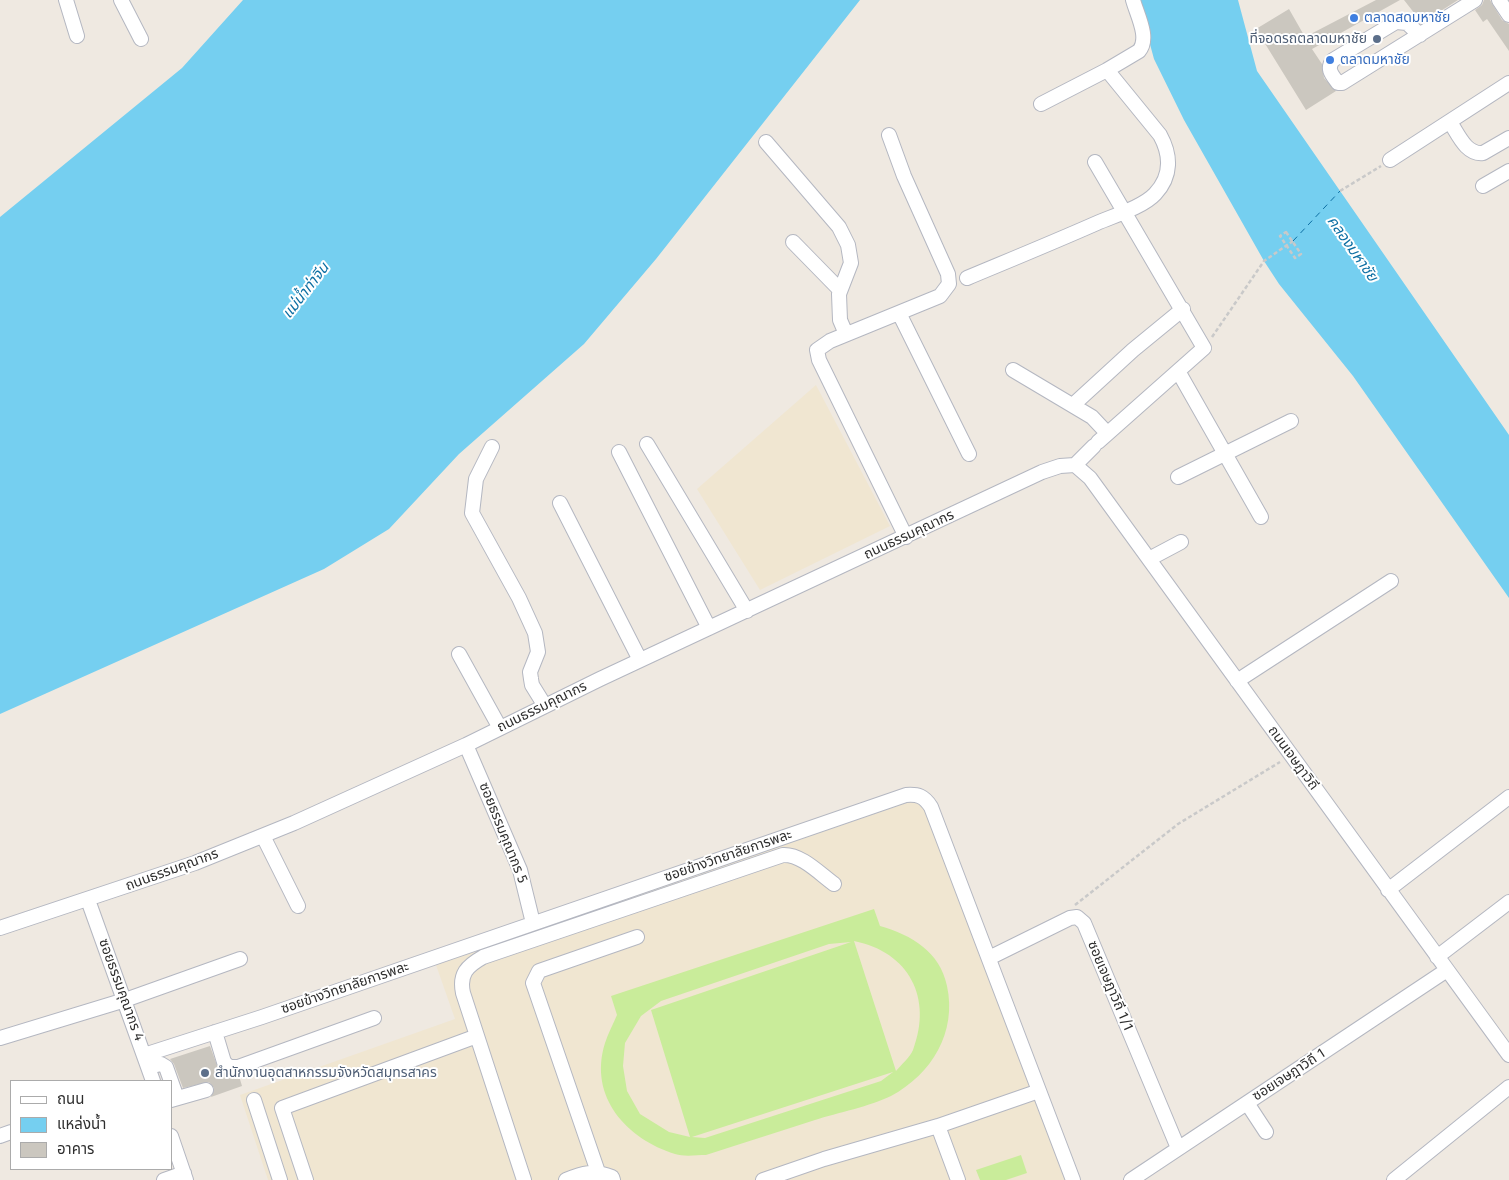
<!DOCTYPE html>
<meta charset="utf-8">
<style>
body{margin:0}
#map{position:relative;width:1509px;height:1180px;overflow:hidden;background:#efe9e1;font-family:"Fira Sans","Noto Sans Thai",sans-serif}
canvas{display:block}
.legend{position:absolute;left:10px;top:1080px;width:162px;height:90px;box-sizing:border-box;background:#fff;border:1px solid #ababab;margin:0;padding:6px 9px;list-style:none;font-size:15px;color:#2e2e2e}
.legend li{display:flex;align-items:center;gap:10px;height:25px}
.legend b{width:25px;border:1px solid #ababab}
</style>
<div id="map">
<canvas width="1509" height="1180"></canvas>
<ul class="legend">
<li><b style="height:6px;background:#fff"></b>ถนน</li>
<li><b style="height:14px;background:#75cff0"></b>แหล่งน้ำ</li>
<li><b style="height:14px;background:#cbc7bf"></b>อาคาร</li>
</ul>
</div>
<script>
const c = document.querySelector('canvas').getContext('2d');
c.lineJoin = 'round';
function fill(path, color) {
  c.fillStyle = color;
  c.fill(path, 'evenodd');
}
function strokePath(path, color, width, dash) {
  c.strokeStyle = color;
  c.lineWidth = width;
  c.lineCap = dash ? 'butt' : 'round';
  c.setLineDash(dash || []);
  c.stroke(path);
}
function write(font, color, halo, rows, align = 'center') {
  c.font = font + ' "Fira Sans","Noto Sans Thai",sans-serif';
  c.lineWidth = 4;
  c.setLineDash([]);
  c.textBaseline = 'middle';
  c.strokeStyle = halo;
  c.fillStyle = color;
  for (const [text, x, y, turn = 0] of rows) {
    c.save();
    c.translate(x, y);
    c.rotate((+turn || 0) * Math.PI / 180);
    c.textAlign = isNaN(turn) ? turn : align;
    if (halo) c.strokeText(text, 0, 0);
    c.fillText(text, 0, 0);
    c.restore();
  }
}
fill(new Path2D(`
 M816,385L890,526L760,590L697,489Z
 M912,801L922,803L926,808L1065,1180H268L240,1095L455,1019L436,965Z`), '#f0e6d1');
fill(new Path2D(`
 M874,909L880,926C912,935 940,952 947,986C957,1032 932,1074 891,1096C871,1106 837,1113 815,1120C779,1132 742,1143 706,1155C697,1155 684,1157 675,1154C627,1139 588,1097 605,1043C608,1034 613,1024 617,1015L611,996ZM854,941C909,952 933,998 913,1050C910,1057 901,1065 896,1071ZM851,942L651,1010L690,1137L669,1132L640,1114L627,1091L623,1066L625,1043L641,1016L661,1001L829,944ZM893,1072L881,1081L705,1138L692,1137Z
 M1021,1155L1027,1173L1006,1180H980L976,1170Z`), '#c9ec9a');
fill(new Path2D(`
 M243,0H860L656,259L584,344L459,454L389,529L324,569L0,714V217L182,68Z
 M1138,0H1238L1257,71L1509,435V598L1353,376L1279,284L1264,261L1184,120L1154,59Z`), '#75cff0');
strokePath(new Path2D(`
 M1293,241L1340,191`), '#0d6fa3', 1, [6, 5]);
fill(new Path2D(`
 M1376,0H1400L1312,49L1322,64L1324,78L1336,91L1306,110L1256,29L1289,9L1305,37Z
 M1404,0H1458L1422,23Z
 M1484,0H1490L1502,20L1509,24V51L1487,19L1483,22L1475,10L1482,5Z
 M210,1046L218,1068L226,1075L239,1076L242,1086L211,1097L214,1088L209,1082L183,1088L174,1064L170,1059Z`), '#cbc7bf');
const minor = new Path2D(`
 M66,0L77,36
 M121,0L141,39
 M1499,0L1509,15
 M1420,35L1407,23L1396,22L1333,60C1326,69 1332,75 1338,83H1342L1475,0
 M1107,70L1139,51C1150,38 1137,15 1133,0
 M1450,122C1458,134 1466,155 1483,153L1509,138
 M889,135L904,176L948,274L949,284L940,296L830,341L817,350L819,360L906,537
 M766,142L839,227L848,245L851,263L839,294L840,320L846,334
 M1390,160L1509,83
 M1095,162L1204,348L1098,442
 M1483,186L1509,171
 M793,242L840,290
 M967,278C1010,260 1054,242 1097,223C1113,216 1143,207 1155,194C1172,176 1171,155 1160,135L1107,70L1041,104
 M899,313L969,454
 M1013,370L1092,417L1107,433
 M1178,371L1261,517
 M1073,405L1133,350L1183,309
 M647,444L747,611
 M492,447L476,479L472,513L519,598L535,633L538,652L530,672L531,679L532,685L545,706
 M619,452L709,628
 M1075,465L1090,478L1509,1055
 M1075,465L1094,446
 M1178,477L1291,421
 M560,503L640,660
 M1149,559L1181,542
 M459,654L500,728
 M1237,681L1391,581
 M466,745L520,870L533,923
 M263,836L298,906
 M1388,890L1509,797
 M88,900L153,1081
 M0,928L195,863L294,823L466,745L600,679L1042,472L1060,466L1075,465
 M1437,957L1509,902
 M989,958L1070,918L1077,917L1084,923L1178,1148
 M215,1032L224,1062L229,1067H238L374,1018
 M0,1038L125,1000L240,959
 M144,1055L262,1017L906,795C918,794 924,796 931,807L1073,1180
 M148,1067L161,1064L166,1067L177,1098
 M171,1100L206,1090
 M254,1100L280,1180
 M1247,1103L1266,1132
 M938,1126L958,1180
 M0,1136L11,1132
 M171,1136L186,1180
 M598,1172L533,983L539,971L637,937
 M164,1180L184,1173
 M306,1180L282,1108L477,1036
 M524,1180L463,993C459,974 467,966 483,957L783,855C801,854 819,873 834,884
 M566,1180C583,1173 593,1170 612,1177L613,1180
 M763,1180L824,1159L938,1126L1039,1091
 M1131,1180L1447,970
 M1394,1180L1509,1087`);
strokePath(minor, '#b4b7c1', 16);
strokePath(new Path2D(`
 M1340,191L1381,166
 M1286,232L1301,254L1295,258L1280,236Z
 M1212,337L1264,261L1293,241
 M1075,905L1178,824L1280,762`), '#c9c9c9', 2.5, [4, 2.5]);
strokePath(minor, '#fff', 14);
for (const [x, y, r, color] of [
 [1354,18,5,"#3f7fe0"],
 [1377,39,5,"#5c6f8a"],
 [1330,60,5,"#3f7fe0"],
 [205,1073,5,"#5c6f8a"]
]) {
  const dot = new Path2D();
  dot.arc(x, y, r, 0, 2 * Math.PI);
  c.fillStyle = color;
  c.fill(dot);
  strokePath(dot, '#fff', 2);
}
write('14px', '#366cbe', '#fff', [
 ["ตลาดสดมหาชัย",1364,18],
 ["ตลาดมหาชัย",1340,60]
], 'left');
write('14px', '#4e5e75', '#fff', [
 ["ที่จอดรถตลาดมหาชัย",1367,39],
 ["สำนักงานอุตสาหกรรมจังหวัดสมุทรสาคร",215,1073,"left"]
], 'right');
write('14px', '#2e2e2e', '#fff', [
 ["ถนนธรรมคุณากร",909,535,-25],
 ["ถนนธรรมคุณากร",542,707,-26],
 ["ถนนเจษฎาวิถี",1293,758,54],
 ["ซอยธรรมคุณากร 5",503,833,68],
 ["ซอยข้างวิทยาลัยการพละ",728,856,-19],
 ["ถนนธรรมคุณากร",172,870,-20],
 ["ซอยเจษฎาวิถี 1/1",1110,986,67],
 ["ซอยข้างวิทยาลัยการพละ",345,988,-19],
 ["ซอยธรรมคุณากร 4",121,990,70],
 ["ซอยเจษฎาวิถี 1",1289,1075,-33]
]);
write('italic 15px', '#0d6fa3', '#fff', [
 ["คลองมหาชัย",1352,249,55],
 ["แม่น้ำท่าจีน",306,291,-52]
]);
</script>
